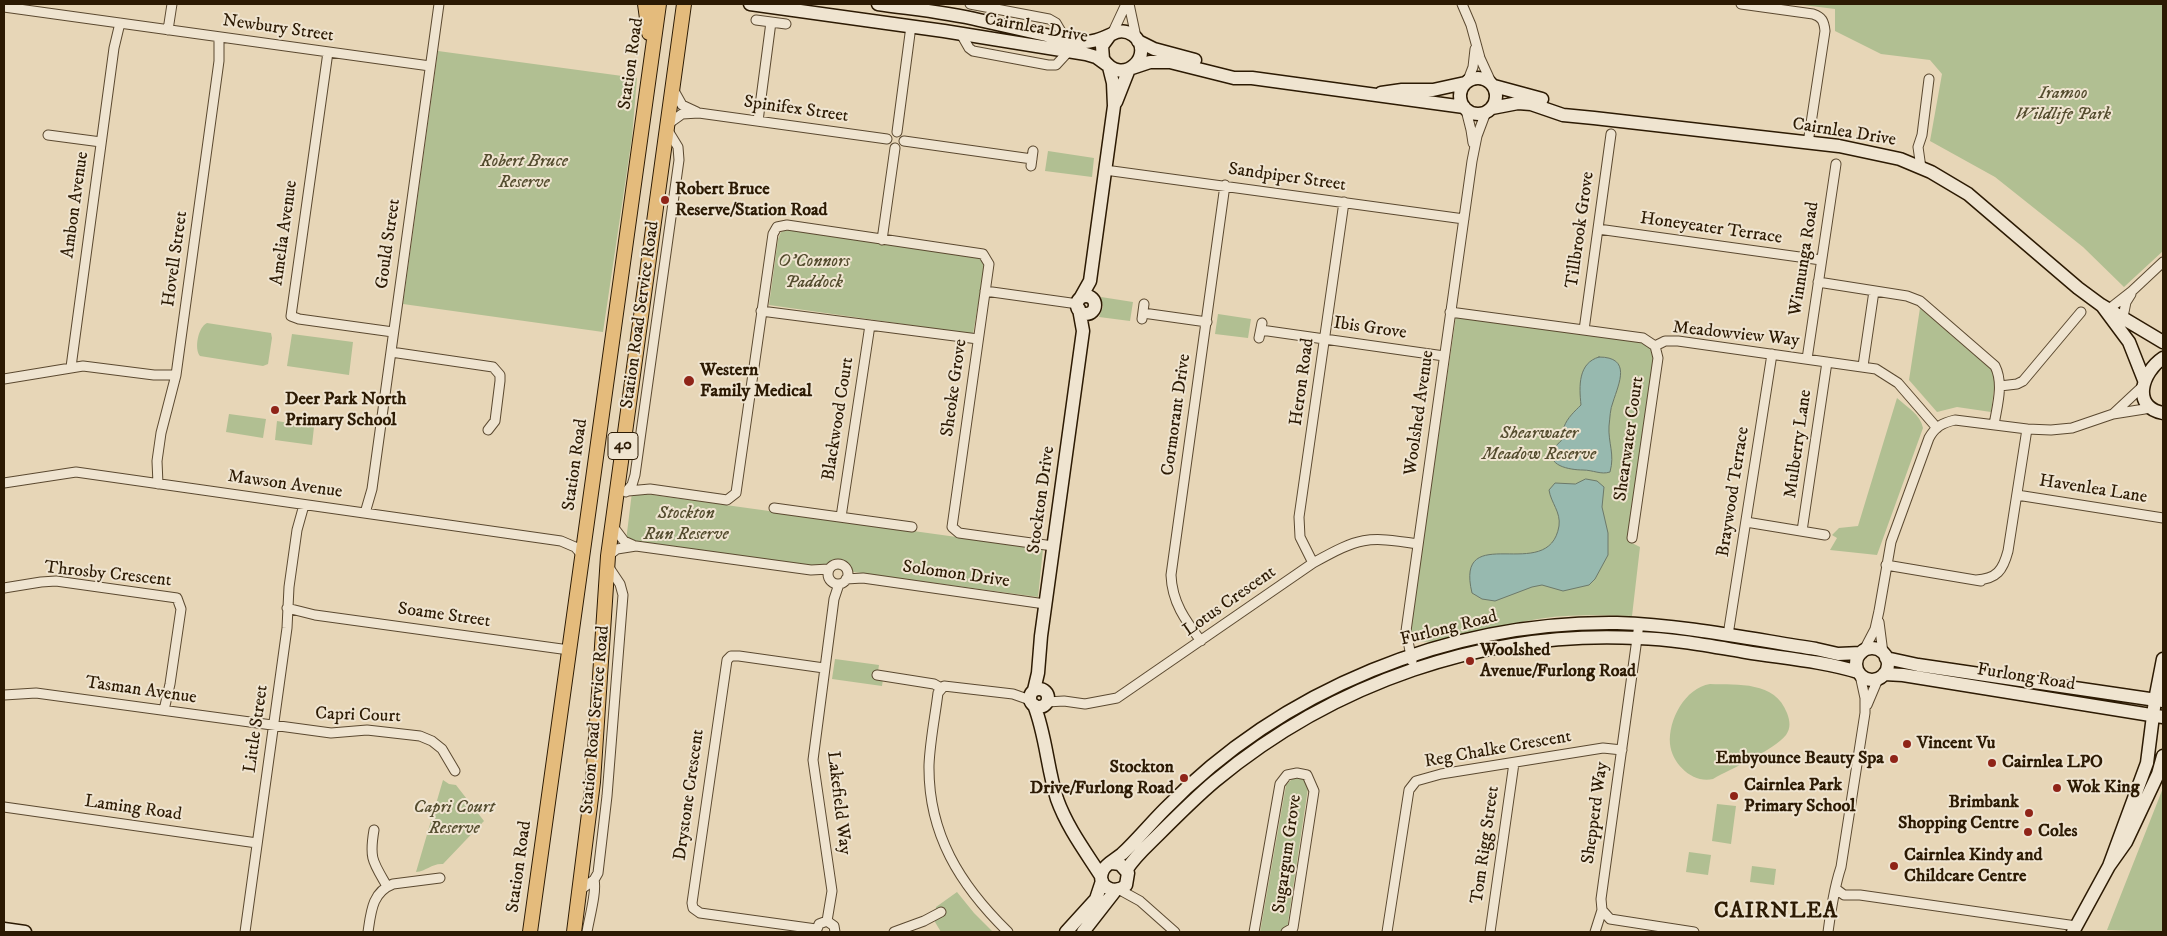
<!DOCTYPE html>
<style>
body{margin:0}
#map{position:relative;width:2167px;height:936px;overflow:hidden;background:#e7d6b7;font-family:"IM FELL DW Pica",serif}
canvas{display:block}
.frame{position:absolute;inset:0;border:5px solid #2c1a03;pointer-events:none}
</style>
<div id="map">
<canvas width="2167" height="936"></canvas>
<div class="frame"></div>
</div>
<script>
const c = document.querySelector('canvas').getContext('2d');
c.lineJoin = 'round';
function fill(path, color) {
  c.fillStyle = color;
  c.fill(path, 'evenodd');
}
function strokePath(path, color, width, dash) {
  c.strokeStyle = color;
  c.lineWidth = width;
  c.lineCap = dash ? 'butt' : 'round';
  c.setLineDash(dash || []);
  c.stroke(path);
}
function write(font, color, halo, rows, align = 'center') {
  c.font = font + ' "IM FELL DW Pica",serif';
  c.lineWidth = 4;
  c.setLineDash([]);
  c.textBaseline = 'middle';
  c.strokeStyle = halo;
  c.fillStyle = color;
  for (const [text, x, y, turn = 0] of rows) {
    c.save();
    c.translate(x, y);
    c.rotate((+turn || 0) * Math.PI / 180);
    c.textAlign = isNaN(turn) ? turn : align;
    if (halo) c.strokeText(text, 0, 0);
    c.fillText(text, 0, 0);
    c.restore();
  }
}
fill(new Path2D(`
 M1795,4H2163V251L2124,287L2083,247L1995,177L1930,141L1942,74L1930,60L1881,54L1835,31V9Z
 M438,51L637,78L632,137L603,332L403,304Z
 M1048,151L1094,158L1092,177L1045,171Z
 M788,230L980,258L985,264L973,334L769,305L778,239L781,232Z
 M1101,297L1133,302L1130,321L1099,317L1103,307Z
 M1920,308L1993,371L1995,382L1991,412L1957,407L1937,412L1909,380Z
 M1218,314L1251,319L1248,338L1215,334Z
 M1456,316L1642,342L1652,347L1655,356L1628,541L1640,547L1632,616C1599,615 1564,614 1532,620C1498,626 1446,646 1414,641L1410,633Z
 M207,323L271,333L272,338L268,364L263,366L200,356C194,349 198,327 207,323Z
 M292,334L353,342L349,375L287,366Z
 M1897,398C1908,408 1920,414 1923,428L1877,555L1830,550L1837,538L1832,535L1839,528L1858,526Z
 M229,414L266,419L263,438L226,432Z
 M277,421L314,427L312,445L275,440Z
 M632,492L1043,549L1038,597L626,541Z
 M835,659L879,665L877,678L883,679L882,686L832,679Z
 M1710,684C1738,685 1775,681 1787,713C1790,721 1791,728 1786,735C1773,751 1732,768 1713,779C1693,784 1672,764 1670,744C1668,720 1685,688 1710,684Z
 M1299,777L1304,779L1308,788L1288,922L1290,932H1260L1286,785L1293,778Z
 M443,780L449,784L456,785L484,821L443,864C432,863 427,871 416,872Z
 M2163,788V932L2107,930Z
 M1717,804L1736,806L1731,844L1712,841Z
 M1689,852L1711,855L1708,875L1686,872Z
 M1752,866L1776,869L1774,885L1750,882Z
 M957,892L974,913L993,932H941L935,922L936,907Z`), '#b1bf92');
const water = new Path2D(`
 M1599,357C1632,357 1619,383 1613,402C1610,409 1610,418 1609,426C1608,443 1615,454 1610,472C1601,475 1593,470 1583,470C1571,470 1543,466 1555,447C1557,444 1561,442 1563,438C1564,435 1563,431 1564,427C1567,418 1575,411 1581,405C1579,386 1578,363 1599,357Z
 M1586,479L1597,481L1604,487L1602,507L1608,533V555L1595,579L1589,585L1563,591L1542,585L1532,587L1495,601L1482,599L1472,593C1454,518 1549,586 1559,526C1561,512 1551,503 1549,490L1555,483L1575,484Z`);
fill(water, '#97b9af');
strokePath(water, '#6c796a', 1);
const street = new Path2D(`
 M970,4L1049,19L1056,23L1066,40
 M1129,4L1136,37
 M1462,4L1471,25L1480,58L1491,82
 M1741,4L1813,14C1822,17 1824,21 1825,31L1808,143
 M4,7L430,66
 M756,20L786,24
 M168,30L172,4
 M961,34L969,48L973,51L1048,65H1056L1068,52
 M1112,34L1126,4
 M328,52L291,316L299,319L393,332
 M1468,80L1473,67L1475,49
 M673,89L682,105L697,112
 M1466,110L1471,130L1473,143
 M758,121L771,22
 M668,124L682,114L699,113L887,139
 M897,132L911,26
 M48,135L101,142
 M904,141L1032,159
 M1031,166L1033,151
 M1921,168L1918,147L1922,135L1929,79
 M1105,170L1464,219
 M1598,229L1821,260
 M882,240L895,148
 M1818,282L1907,296L1920,301L1995,366C2004,384 1997,406 1994,425
 M985,291L1078,304
 M2109,309L2132,291L2163,262
 M761,311L978,339
 M1450,312L1643,338L1655,346L1665,341H1678L1876,369L1898,383L1937,428
 M1143,313L1207,322
 M2123,317L2126,302L2131,294
 M1142,319L1144,304
 M1261,330L1444,356
 M1584,330L1611,134
 M1259,338L1262,323
 M391,352L493,367L500,375V381L495,421L488,430
 M1807,359L1836,164
 M1863,366L1874,291
 M71,367L114,48L120,23
 M4,379L83,366L154,375H176
 M2000,386L2017,384L2023,381L2081,312
 M2113,414L2143,386
 M4,483L76,472L561,541L575,547L582,555
 M158,484L157,461L161,433L176,375L219,61V37
 M628,491L650,489L727,500L736,493L773,234L777,227L787,225L983,254L989,264L952,527L959,533L1053,546
 M626,492L632,485L635,475L679,160L678,147L667,129
 M2017,495L2163,518
 M774,508L912,527
 M365,513L372,489L439,4
 M841,517L870,325
 M1746,522L1825,535
 M612,525L624,541L633,545
 M1802,531L1827,362
 M1632,538L1658,358L1655,346
 M608,556L617,549L636,546L811,570L829,569
 M1313,563L1300,537L1299,517L1344,202
 M828 574a10 10 0 1 1 20 0a10 10 0 1 1-20 0Z
 M1886,565L1981,581
 M846,579L863,578L1045,604
 M1976,580C1997,579 2003,570 2008,551L2027,429
 M4,588L41,582L56,581L177,598L181,609L170,684L164,710
 M287,608L315,615L569,650
 M1879,622L1883,653
 M1639,624L1601,899L1602,910L1610,919L1694,932
 M1728,635L1772,354
 M1201,641C1185,620 1172,602 1171,575L1225,185
 M1864,650L1875,629L1879,611L1891,542L1929,438C1935,427 1942,423 1955,420L2027,429L2051,430L2072,428L2113,414L2151,408
 M1412,661L1406,631L1472,161L1477,136L1486,112
 M877,675L934,684L941,688
 M4,695L36,693L331,733L367,730L420,736L432,741L442,749L455,771
 M1047,702L1064,701L1085,704L1117,698L1313,563C1360,537 1366,536 1418,544
 M1867,705L1878,679
 M4,807L257,843
 M374,830C369,859 373,862 387,886
 M1836,889L1844,895H1860L2076,926
 M580,890L594,880L598,873L607,796L623,595L620,584L608,566
 M1120,890L1140,901L1175,932
 M827,921L832,891L813,760L834,599L839,584
 M816,929L700,913L693,908L692,903L727,660L731,656H739L824,668
 M245,932L287,628L289,587L297,530L304,505
 M368,932C371,912 372,892 393,884L440,878
 M587,932C589,919 597,891 594,880
 M816,932L819,924L827,921L834,926L835,932
 M894,932L924,921L941,912
 M1008,932C960,885 928,834 929,765C930,741 935,717 938,693L944,686L1013,694L1030,700
 M1254,932L1280,784L1287,775L1297,773L1307,775L1314,791L1293,928L1286,932
 M1387,932L1409,790L1416,781L1441,774L1603,748L1622,750
 M1490,932L1514,763
 M1595,932L1602,910
 M1828,932C1831,910 1834,888 1841,867L1865,713V698L1860,675`);
const secondary = new Path2D(`
 M750,4L944,31L1086,54L1096,57L1107,65
 M878,4C912,9 946,12 979,20C1001,25 1024,30 1046,35C1057,38 1068,42 1079,42C1092,43 1101,39 1112,34C1119,30 1127,31 1133,35C1157,53 1123,89 1103,59L1102,46L1110,35
 M1138,41L1154,49L1195,60
 M1132,68L1150,62H1170L1234,78H1252L1464,107
 M1460 96a18 18 0 1 1 36 0a18 18 0 1 1-36 0Z
 M1494,86L1542,99
 M1381,93L1402,90H1433L1465,83
 M1116,102L1129,69
 M1492,108L1518,103L1531,104L1563,115L1594,118L1839,146L1900,159L1931,172L1968,194L2078,288L2101,305L2163,342
 M1077 305a9 9 0 1 1 18 0a9 9 0 1 1-18 0Z
 M1081,297L1090,281L1114,106L1113,83L1109,67
 M2103,307L2129,342L2144,380
 M2163,358C2142,372 2131,407 2163,413
 M1856 664a16 16 0 1 1 32 0a16 16 0 1 1-32 0Z
 M1886,658L1918,665L2163,701
 M1884,674L1903,675L2163,717
 M1030 698a9 9 0 1 1 18 0a9 9 0 1 1-18 0Z
 M1034,690L1038,673L1041,636L1083,331L1079,309
 M1034,705C1046,735 1047,768 1057,799C1067,827 1085,851 1101,876
 M1112,863L1120,864L1128,873L1126,885C1115,896 1095,886 1103,870C1106,864 1116,859 1122,854C1137,840 1150,824 1165,809C1282,689 1449,621 1617,623C1684,625 1751,639 1816,649L1838,654L1861,653
 M2109,866L2147,763L2155,700L2163,659
 M1127,869C1136,855 1147,846 1159,834C1177,816 1196,797 1215,781C1333,683 1484,630 1638,638C1674,639 1710,646 1746,652C1783,658 1822,661 1858,672
 M4,929L25,932
 M1066,932L1096,899L1102,881
 M1083,932L1115,891
 M2073,932L2109,866L2126,842L2158,774L2163,756`);
const primary = new Path2D(`
 M645,4L649,33
 M530,932L659,4
 M574,932L593,782L608,556L684,4`);
strokePath(street, '#5b4930', 11);
strokePath(secondary, '#2c1a03', 15);
strokePath(primary, '#2c1a03', 16);
strokePath(street, '#efe4d0', 9);
strokePath(secondary, '#efe4d0', 12);
strokePath(primary, '#e4bb7c', 14);
for (const [x, y, r, color] of [
 [665,200,5,"#8f2418"],
 [689,381,6,"#8f2418"],
 [275,410,5,"#8f2418"],
 [1470,661,5,"#8f2418"],
 [1907,744,5,"#8f2418"],
 [1894,759,5,"#8f2418"],
 [1992,763,5,"#8f2418"],
 [1184,778,5,"#8f2418"],
 [2057,788,5,"#8f2418"],
 [1734,796,5,"#8f2418"],
 [2029,813,5,"#8f2418"],
 [2028,832,5,"#8f2418"],
 [1894,866,5,"#8f2418"]
]) {
  const dot = new Path2D();
  dot.arc(x, y, r, 0, 2 * Math.PI);
  c.fillStyle = color;
  c.fill(dot);
  strokePath(dot, '#efe4d0', 2);
}
for (const [x, y, w] of [
 [623,446,30]
]) {
  const box = new Path2D();
  box.roundRect(x - w / 2, y - 13.5, w, 27, 4);
  c.fillStyle = '#efe4d0';
  c.fill(box);
  strokePath(box, '#2c1a03', 1);
}
write('bold 16px', '#2c1a03', null, [
 ["40",623,446]
]);
write('18px', '#2c1a03', '#efe4d0', [
 ["Newbury Street",278,29,8],
 ["Cairnlea Drive",1036,29,10],
 ["Station Road",632,64,-82],
 ["Spinifex Street",796,110,8],
 ["Cairnlea Drive",1844,133,9],
 ["Sandpiper Street",1287,178,8],
 ["Ambon Avenue",76,205,-82],
 ["Honeyeater Terrace",1711,229,8],
 ["Tillbrook Grove",1581,230,-82],
 ["Amelia Avenue",285,233,-82],
 ["Gould Street",389,244,-82],
 ["Hovell Street",176,259,-82],
 ["Winnunga Road",1805,259,-81],
 ["Station Road Service Road",641,315,-82],
 ["Ibis Grove",1370,329,8],
 ["Meadowview Way",1736,335,6],
 ["Heron Road",1303,382,-82],
 ["Sheoke Grove",955,388,-82],
 ["Woolshed Avenue",1420,413,-82],
 ["Cormorant Drive",1177,415,-82],
 ["Blackwood Court",839,419,-81],
 ["Shearwater Court",1630,439,-82],
 ["Mulberry Lane",1799,444,-82],
 ["Station Road",576,465,-82],
 ["Mawson Avenue",285,485,8],
 ["Havenlea Lane",2093,490,9],
 ["Braywood Terrace",1734,492,-81],
 ["Stockton Drive",1042,500,-82],
 ["Throsby Crescent",108,575,6],
 ["Solomon Drive",956,575,8],
 ["Lotus Crescent",1230,602,-35],
 ["Soame Street",444,616,8],
 ["Furlong Road",1449,629,-14],
 ["Furlong Road",2026,678,9],
 ["Tasman Avenue",141,691,8],
 ["Capri Court",358,716,2],
 ["Station Road Service Road",596,720,-85],
 ["Little Street",257,729,-82],
 ["Reg Chalke Crescent",1498,750,-10],
 ["Drystone Crescent",690,795,-82],
 ["Lakefield Way",838,803,83],
 ["Laming Road",133,809,8],
 ["Shepperd Way",1596,813,-82],
 ["Tom Rigg Street",1486,845,-82],
 ["Sugargum Grove",1288,854,-82],
 ["Station Road",520,867,-82]
]);
write('italic 18px', '#544c2e', '#efe4d0', [
 ["Iramoo",2063,94],
 ["Wildlife Park",2063,115],
 ["Robert Bruce",524,162],
 ["Reserve",524,183],
 ["O'Connors",814,262],
 ["Paddock",814,283],
 ["Shearwater",1539,434],
 ["Meadow Reserve",1539,455],
 ["Stockton",686,514],
 ["Run Reserve",686,535],
 ["Capri Court",454,808],
 ["Reserve",454,829]
]);
write('bold 18px', '#2c1a03', '#efe4d0', [
 ["Robert Bruce",675,190],
 ["Reserve/Station Road",675,211],
 ["Western",700,371],
 ["Family Medical",700,392],
 ["Deer Park North",285,400],
 ["Primary School",285,421],
 ["Woolshed",1480,651],
 ["Avenue/Furlong Road",1480,672],
 ["Vincent Vu",1917,744],
 ["Embyounce Beauty Spa",1884,759,"right"],
 ["Cairnlea LPO",2002,763],
 ["Stockton",1174,768,"right"],
 ["Drive/Furlong Road",1174,789,"right"],
 ["Cairnlea Park",1744,786],
 ["Primary School",1744,807],
 ["Wok King",2067,788],
 ["Brimbank",2019,803,"right"],
 ["Shopping Centre",2019,824,"right"],
 ["Coles",2038,832],
 ["Cairnlea Kindy and",1904,856],
 ["Childcare Centre",1904,877]
], 'left');
c.letterSpacing = '1px';
write('bold 22px', '#2c1a03', '#efe4d0', [
 ["CAIRNLEA",1776,912]
]);
c.letterSpacing = '0px';
</script>
